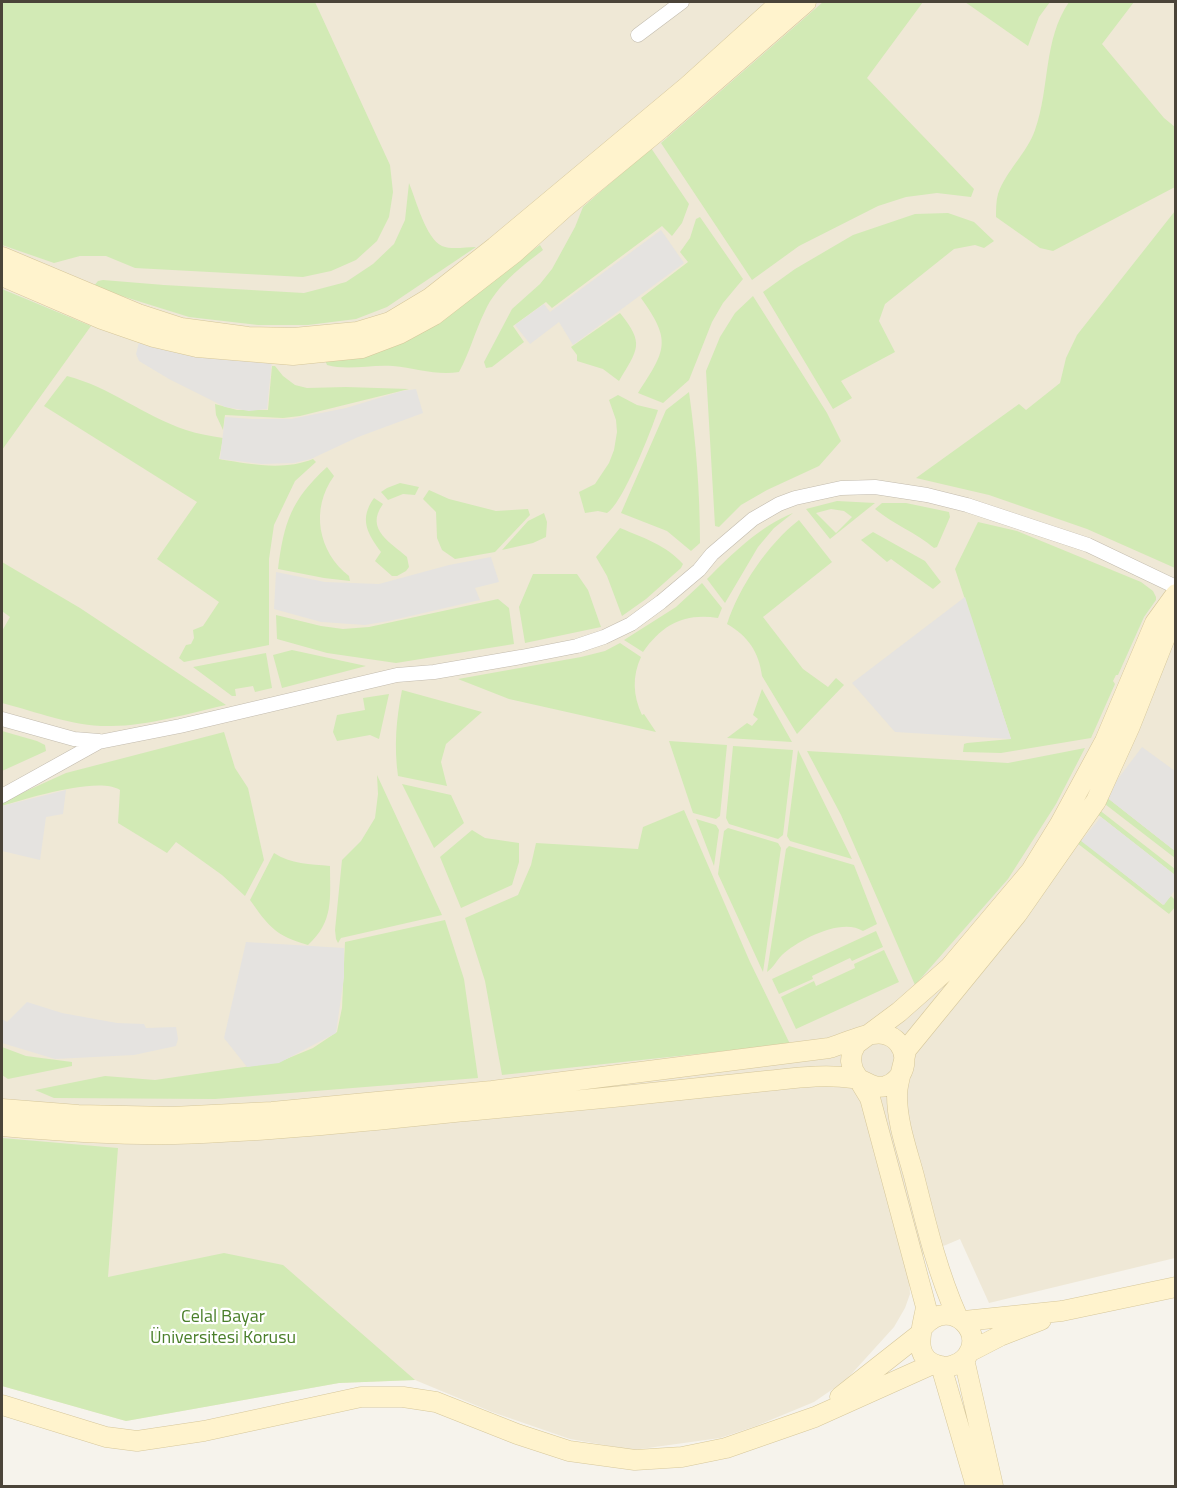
<!DOCTYPE html>
<meta charset="utf-8">
<style>
body{margin:0}
#map{position:relative;width:1177px;height:1488px;overflow:hidden;background:#f6f3ec;font-family:"Titillium Web",sans-serif}
canvas{display:block}
.frame{position:absolute;inset:0;border:3px solid #4b4439;pointer-events:none}
</style>
<div id="map">
<canvas width="1177" height="1488"></canvas>
<div class="frame"></div>
</div>
<script>
const c = document.querySelector('canvas').getContext('2d');
c.lineJoin = 'round';
function fill(path, color) {
  c.fillStyle = color;
  c.fill(path, 'evenodd');
}
function strokePath(path, color, width, dash) {
  c.strokeStyle = color;
  c.lineWidth = width;
  c.lineCap = dash ? 'butt' : 'round';
  c.setLineDash(dash || []);
  c.stroke(path);
}
function write(font, color, halo, rows, align = 'center') {
  c.font = font + ' "Titillium Web",sans-serif';
  c.lineWidth = 4.5;
  c.setLineDash([]);
  c.textBaseline = 'middle';
  c.strokeStyle = halo;
  c.fillStyle = color;
  for (const [text, x, y, turn = 0] of rows) {
    c.save();
    c.translate(x, y);
    c.rotate((+turn || 0) * Math.PI / 180);
    c.textAlign = isNaN(turn) ? turn : align;
    if (halo) c.strokeText(text, 0, 0);
    c.fillText(text, 0, 0);
    c.restore();
  }
}
fill(new Path2D(`
 M2,2H1175V1258L989,1303L960,1239L908,1261L910,1294L905,1308L894,1327L846,1380L814,1402L756,1426L720,1438L633,1450L570,1439L492,1412L415,1380L339,1383L126,1421L2,1386Z`), '#efe8d6');
fill(new Path2D(`
 M2,2H315L390,165L393,192L389,217L377,241L356,260L331,271L303,277L135,268L106,256H80L54,263L2,245Z
 M823,2H923L867,78L974,189L971,197L937,193L906,197L878,206L799,246L752,280L661,143Z
 M965,2H1050L1039,17L1028,46Z
 M1069,2H1134L1102,44L1164,118L1175,127V187L1053,251L1040,248L996,217C996,210 996,201 998,194C1006,171 1027,153 1035,130C1050,88 1043,40 1069,2Z
 M651,148L689,204L682,223L672,236L662,226L552,308L546,302L513,326L524,342L492,367L486,368L484,362L512,309L540,284L552,269L575,227L583,207Z
 M409,183C416,200 426,239 442,246C452,250 465,247 476,247L387,307L356,319L308,325H258L189,317L93,287L98,281L103,280L164,285L304,293L346,282L373,264L394,244L405,220Z
 M1175,211V568L1087,529L989,495L916,478L1019,404L1026,410L1060,383L1066,358L1077,335Z
 M948,213L974,222L994,241L984,248L975,245L954,249L885,304L879,321L895,352L841,381L852,398L833,409L763,292L795,269L853,235L915,214Z
 M700,217L743,279L723,303L712,322L689,380L663,403L638,393C666,350 672,341 641,298L688,262L680,252L690,238L696,219Z
 M540,245L543,250C521,267 497,285 485,311C475,331 470,352 459,372C437,376 416,368 393,366C371,364 349,371 327,365L325,360L502,272Z
 M2,289L91,326L2,450Z
 M753,296L827,413L841,441L819,466L767,490L741,505L719,527L715,526L706,371L720,337L735,313Z
 M620,313C645,344 638,349 619,381L603,369L577,361V355L571,347Z
 M272,366H275L283,376L295,385L307,388L346,387L409,389L300,416L283,418L225,415L223,430L216,415L215,404L237,410H268Z
 M67,376C110,387 144,416 186,430C198,434 211,436 223,438L219,459C250,464 283,471 313,459L316,462L295,481L274,525L269,559V645L184,662L179,658L186,645L191,644L194,638L193,630L203,626L219,602L157,559L197,502L44,406Z
 M689,392C696,442 700,492 700,543L691,551L667,531L621,513L666,410Z
 M618,395L637,405L658,410C652,429 622,505 607,513L598,511L585,513L579,492L595,484L609,463L614,450L617,432L616,420L609,400Z
 M327,467L334,476C310,509 318,552 349,576L350,581L324,578L278,569C284,522 291,500 327,467Z
 M400,483L419,487L415,495L403,494L388,500L381,492L387,488Z
 M429,490L449,499L496,511L528,509L530,515L495,552L455,559L442,550L437,538L436,512L423,499Z
 M374,498L383,504C364,530 392,543 407,557L409,567L406,571L397,576H392L375,561L381,552C367,533 359,519 374,498Z
 M837,501L875,503L830,539L806,509ZM831,509L844,511L852,517L836,533L816,513Z
 M882,503H906L949,512L950,517L937,547L934,548C915,532 893,524 875,509Z
 M544,513L547,522L546,537L533,543L502,550L528,521Z
 M793,513L774,528L758,547L725,603L707,579C733,553 759,527 793,513Z
 M799,520L832,562L763,617L803,669L828,687L836,678L844,685L797,734L762,676C759,652 748,636 727,624C739,587 768,544 799,520Z
 M978,522L1017,531L1141,582L1153,591L1156,597V600L1144,617L1118,675H1116L1113,681L1115,684L1091,738L1001,753L963,752L964,744L967,743L1011,739L955,569Z
 M620,528C644,538 666,545 683,564L681,568L646,599L622,616L607,576L596,557Z
 M873,532L925,561L941,582L933,589L891,559L887,562L861,540Z
 M2,562L80,608L226,705C189,713 149,726 111,726C74,727 37,712 2,703V631L10,617L2,611Z
 M533,574H577L588,590L601,627L525,643L519,607Z
 M702,583L722,608L718,618C684,613 663,624 643,652L624,640L676,607Z
 M498,599L509,608L514,644L396,663L327,653L277,639L276,615L321,626L343,629L369,627Z
 M620,643L641,657C632,676 633,696 642,715L644,714L656,732L509,699L458,679L581,657L605,651Z
 M292,650L366,666L282,688L273,655Z
 M266,653L272,688L255,692L253,686L235,689L236,696H232L193,667Z
 M762,689L792,742L727,738L747,723L752,726L758,719L753,715Z
 M402,690L482,712L446,744L441,762L447,786L398,776C394,746 396,720 402,690Z
 M389,694L379,739L370,735L337,741L333,732L337,715L365,710L363,698Z
 M2,731L37,741L45,745L46,751L2,771Z
 M224,732L235,768L248,788L264,860L245,896L222,875L176,842L167,853L118,823L120,790C98,776 26,799 2,806V802L66,773Z
 M669,741L727,745L720,816L716,819L693,813Z
 M733,746L793,750L783,835L778,839L729,824L726,818Z
 M1085,748L1056,804L1008,879L915,985L841,815L807,751L1008,763Z
 M798,750L852,859L790,841L787,836Z
 M377,775L442,915L341,938L338,943L336,939L335,930L342,860L361,841L375,818L378,794Z
 M402,784L451,795L464,823L434,848Z
 M1105,796L1175,851V858L1101,801Z
 M1098,809L1175,869V875L1096,813Z
 M684,810L750,962L790,1044L502,1075L485,981L465,918L518,895L531,865L536,843L638,849L643,827Z
 M696,819L716,825L719,830L714,866Z
 M728,828L778,843L781,848L763,972L718,874L724,831Z
 M472,830L485,838L519,843V862L512,885L461,908L440,857Z
 M1080,839L1163,905L1171,896L1175,900V907L1169,914L1077,843Z
 M789,846L854,865L877,924L863,931C842,917 798,940 782,955C776,961 774,967 767,972L786,849Z
 M274,853C291,864 310,864 330,866C330,899 334,921 308,945C276,936 269,927 250,900Z
 M445,920L464,979L478,1078L215,1099L54,1098L35,1090L105,1076L155,1080L279,1062L313,1048L337,1032L342,1008L345,942Z
 M876,931L883,947L852,961L850,958L812,976L813,979L779,994L772,979Z
 M884,950L899,982L796,1029L781,997L814,981L816,986L855,968L854,964Z
 M2,1047L26,1056L72,1062V1066L8,1079L2,1075Z
 M2,1138L118,1148L108,1277L224,1253L283,1265L415,1380L339,1383L126,1421L2,1386Z`), '#d2eab5');
fill(new Path2D(`
 M661,230L684,263L573,345L559,322L530,344L515,325L544,304L550,312Z
 M140,338L272,360L267,409L249,411L225,407L169,379L139,361L136,354Z
 M416,389L423,413L358,437L311,459L294,463L262,464L220,459L225,417L252,419H291L346,408L402,391Z
 M491,557L499,582L475,588L480,600L389,621L365,625L321,622L274,609L276,572L325,582L379,584L449,565Z
 M965,597L1011,739L895,732L852,683Z
 M1142,747L1175,771V851L1105,796Z
 M66,790L63,814L46,817L40,860L2,851V806Z
 M1101,817L1175,875V890L1164,905L1081,841Z
 M246,942L344,948V977L336,1033L279,1063L247,1067L224,1038Z
 M27,1002L62,1013L117,1023L144,1024L146,1028L176,1027L178,1039L176,1046L134,1055L55,1059L2,1043V1019L7,1022Z`), '#e5e3e0');
const street = new Path2D(`
 M638,35L682,2
 M2,719L74,739L99,741
 M2,796L99,742L180,726L397,675L434,672L521,657L577,646L604,637L631,624L661,602L699,570L712,554L753,519L779,504L795,498L841,488L875,487L927,495L967,505L1088,545L1176,587`);
const secondary = new Path2D(`
 M2,257L138,314L181,328L248,337L294,338L357,332L390,322L430,298L495,247L688,86L781,2
 M2,276L102,319L154,337L197,347L293,355L362,348L399,334L434,315L514,253L564,208L660,129L806,2
 M2,1109L78,1115L172,1117L272,1112L492,1091L829,1048C843,1044 869,1031 883,1034C910,1039 912,1077 886,1086C872,1090 865,1079 853,1078C823,1074 796,1078 766,1081C666,1092 566,1102 466,1111C369,1121 273,1131 175,1134C117,1135 59,1131 2,1126
 M957,1316C937,1271 926,1224 914,1176C907,1150 897,1123 897,1095C897,1082 904,1065 906,1050L1017,914L1096,801L1130,726L1168,630L1176,620
 M964,1321L1062,1311L1176,1287
 M924,1326C952,1295 990,1336 963,1360C957,1365 948,1368 941,1366C909,1360 923,1327 926,1307L870,1098L853,1070L851,1061L852,1052L856,1044L899,1012L950,967L1031,871L1060,824L1105,741L1155,623L1176,594
 M969,1352L1000,1336L1041,1320
 M964,1359L993,1486
 M941,1366L976,1486
 M840,1397L920,1334
 M2,1405L106,1437L137,1441L204,1431L361,1397H403L436,1402L517,1434L569,1451L635,1460L682,1457L726,1448L815,1417L933,1364`);
strokePath(street, '#c2bbae', 15);
strokePath(secondary, '#d6c79b', 21);
strokePath(street, '#fff', 14);
strokePath(secondary, '#fff3cd', 20);
write('18px', '#4a7f2a', '#fff', [
 ["Celal Bayar",223,1318],
 ["Üniversitesi Korusu",223,1339]
]);
</script>
